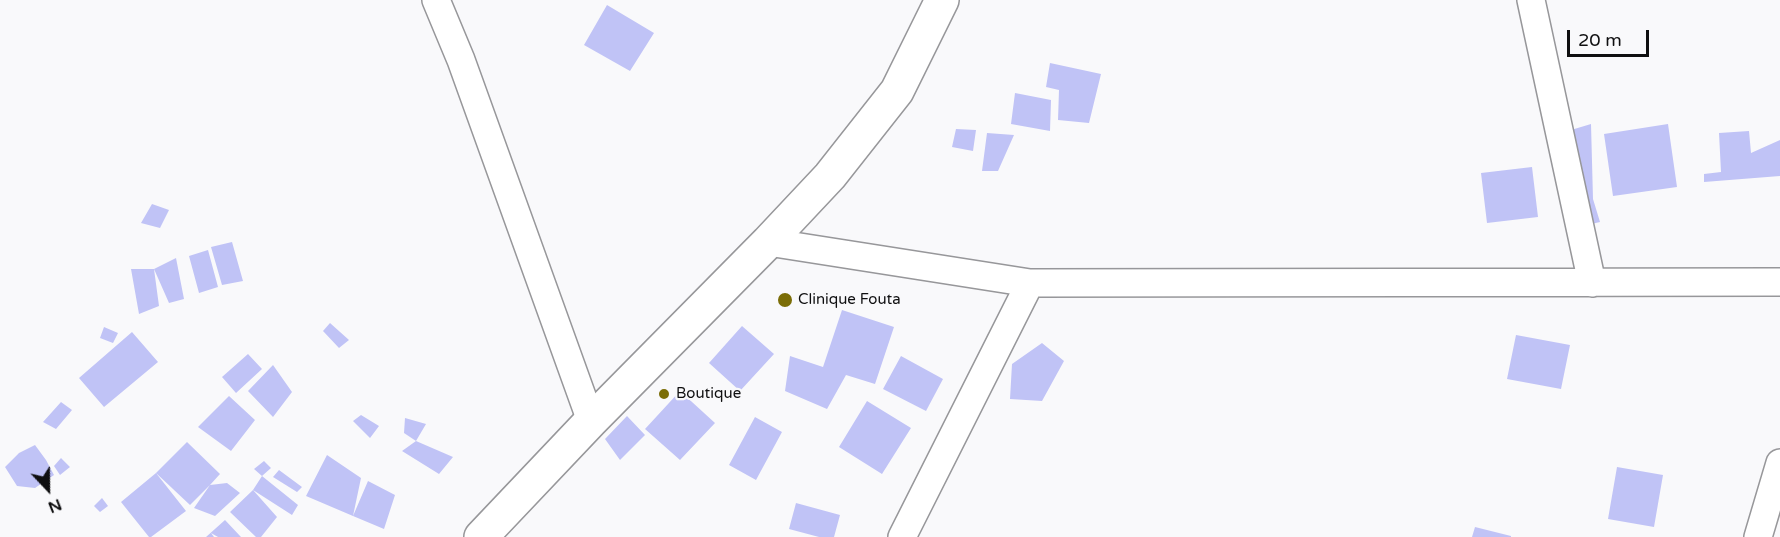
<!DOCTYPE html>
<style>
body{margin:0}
#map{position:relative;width:1780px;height:537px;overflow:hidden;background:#f9f9fb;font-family:"Varela Round",sans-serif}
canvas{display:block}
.north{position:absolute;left:18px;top:459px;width:60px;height:60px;-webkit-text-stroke:4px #f9f9fb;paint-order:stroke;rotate:158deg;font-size:16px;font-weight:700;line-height:24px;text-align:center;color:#0f0f10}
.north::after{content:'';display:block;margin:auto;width:21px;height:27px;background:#0f0f10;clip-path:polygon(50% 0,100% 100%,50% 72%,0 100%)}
.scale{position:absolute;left:1567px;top:30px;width:82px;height:27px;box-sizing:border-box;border:3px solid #0f0f10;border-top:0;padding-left:8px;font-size:18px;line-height:21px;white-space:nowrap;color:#0f0f10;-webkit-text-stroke:4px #f9f9fb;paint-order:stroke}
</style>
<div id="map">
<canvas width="1780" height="537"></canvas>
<div class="north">N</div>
<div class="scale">20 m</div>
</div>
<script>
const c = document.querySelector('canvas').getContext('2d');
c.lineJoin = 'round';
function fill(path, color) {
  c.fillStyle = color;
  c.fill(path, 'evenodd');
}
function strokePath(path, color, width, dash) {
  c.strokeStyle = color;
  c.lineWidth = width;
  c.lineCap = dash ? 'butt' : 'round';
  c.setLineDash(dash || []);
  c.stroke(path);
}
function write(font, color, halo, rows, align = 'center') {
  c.font = font + ' "Varela Round",sans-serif';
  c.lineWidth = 4.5;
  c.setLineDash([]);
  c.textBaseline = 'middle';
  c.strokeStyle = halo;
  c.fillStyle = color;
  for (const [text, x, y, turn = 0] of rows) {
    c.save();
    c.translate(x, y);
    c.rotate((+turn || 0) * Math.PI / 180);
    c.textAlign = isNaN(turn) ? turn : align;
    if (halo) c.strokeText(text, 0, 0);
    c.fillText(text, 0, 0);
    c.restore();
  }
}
fill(new Path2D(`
 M607,5L654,33L630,71L584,45Z
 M1050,63L1101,74L1089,123L1058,120L1059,90L1046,87Z
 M1015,93L1051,100L1050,131L1011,124Z
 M1591,124L1593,199L1600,222L1587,225L1561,133Z
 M1668,124L1677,187L1613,196L1604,134Z
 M956,129L976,130L973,151L952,147Z
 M1749,131L1751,153L1780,140V176L1704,182V174L1721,172L1719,133Z
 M987,133L1014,135L998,171H982Z
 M1532,167L1538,217L1487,223L1481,173Z
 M152,204L169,210L160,228L141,223Z
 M232,242L243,281L222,285L211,247Z
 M208,250L218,287L199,293L189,256Z
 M176,258L184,299L169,303L154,269L159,306L139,314L131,269H154Z
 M842,310L894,327L875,384L846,375L827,409L785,391L790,356L823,367Z
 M330,323L349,340L339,348L323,331Z
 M742,326L774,354L740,391L709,363Z
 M104,327L118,333L113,343L100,338Z
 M132,332L158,362L104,407L79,378Z
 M1516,335L1570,345L1561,389L1507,379Z
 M1042,343L1064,361L1042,401L1010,399L1012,364Z
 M248,354L262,369L236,393L222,377Z
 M901,356L943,379L926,411L883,389Z
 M273,365L292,392L273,417L248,391Z
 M680,391L715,423L680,460L645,429Z
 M229,396L255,420L231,451L198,427Z
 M867,401L911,428L882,474L839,447Z
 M61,402L72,410L56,429L43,422Z
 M361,415L379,426L370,438L353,421Z
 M627,416L645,435L620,460L605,439Z
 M755,417L782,432L756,480L729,465Z
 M405,418L426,424L416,441L453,457L439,474L402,451L416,441L404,433Z
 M187,442L220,474L210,485L227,483L240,493L215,516L194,508L210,485L190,505L156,473L186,511L151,537H149L121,502L156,473Z
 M35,445L46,460L54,475L35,488L17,486L5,467L19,453Z
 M327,455L361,478L353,516L306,496Z
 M61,458L70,467L60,475L54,466Z
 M264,461L271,468L262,476L298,505L292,515L253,490L262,476L254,469Z
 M1617,467L1663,475L1654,527L1608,519Z
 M279,470L302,487L297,492L273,477Z
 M368,481L395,495L384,529L353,516Z
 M253,490L277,517L261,537H256L230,512Z
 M102,498L108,506L100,512L94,506Z
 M796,503L840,515L834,537H819L789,529Z
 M225,520L241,537H218L211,533L214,537H206Z
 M1475,527L1511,536V537H1472Z`), '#c0c3f6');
const minor = new Path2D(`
 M436,0L461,60L591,421
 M1531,0L1592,283
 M768,242L1030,283L1780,282
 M902,537L1030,283
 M1758,537L1780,463`);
const highway = new Path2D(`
 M481,537L591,421L768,242L830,176L897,91L942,0`);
strokePath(minor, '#97979a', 30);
strokePath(highway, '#97979a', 36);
strokePath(minor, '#fff', 27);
strokePath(highway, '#fff', 33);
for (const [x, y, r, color] of [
 [785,300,8,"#7b6d07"],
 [664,394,6,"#7b6d07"]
]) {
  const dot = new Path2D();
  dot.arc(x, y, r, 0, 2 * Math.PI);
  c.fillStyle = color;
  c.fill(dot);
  strokePath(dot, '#f9f9fb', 2);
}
write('15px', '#0f0f10', '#f9f9fb', [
 ["Clinique Fouta",798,300],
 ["Boutique",676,394]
], 'left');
</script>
